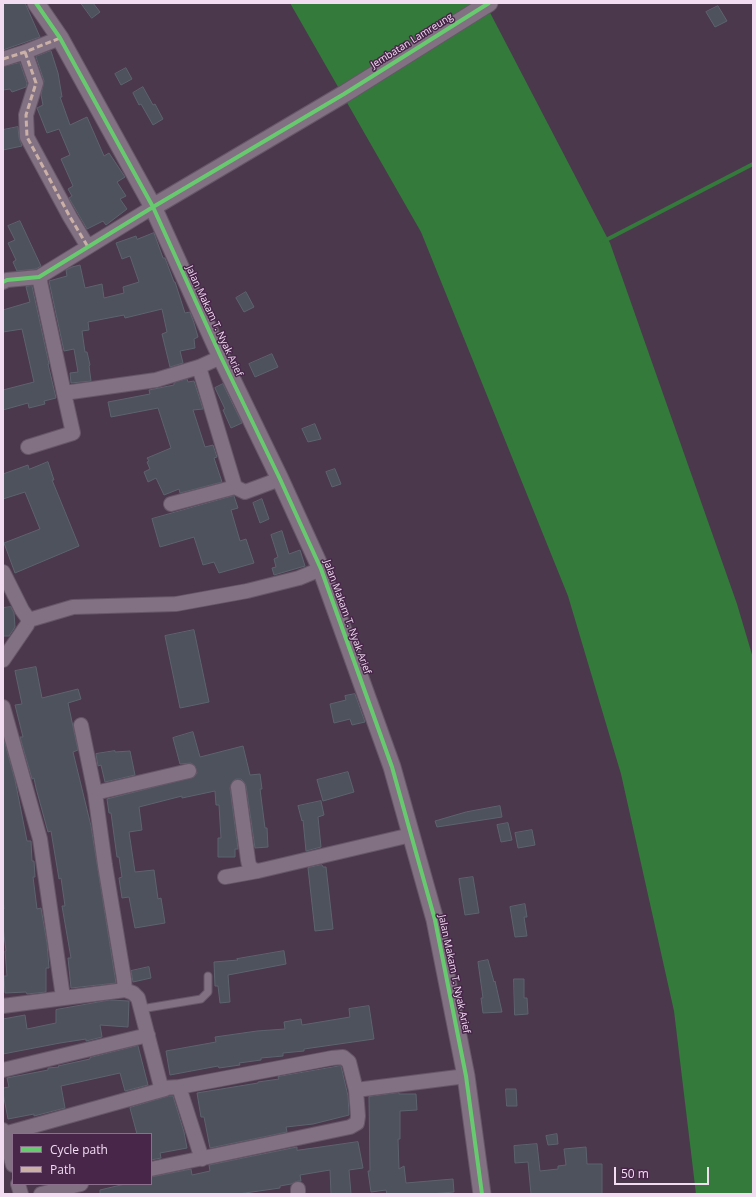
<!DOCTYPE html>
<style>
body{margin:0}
#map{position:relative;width:756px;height:1197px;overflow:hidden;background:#4b384d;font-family:"Open Sans",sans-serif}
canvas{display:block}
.frame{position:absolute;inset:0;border:4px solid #f2dcf2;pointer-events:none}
.legend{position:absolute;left:12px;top:1133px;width:140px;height:52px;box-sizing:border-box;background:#48264a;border:1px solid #8c6f8d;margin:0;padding:5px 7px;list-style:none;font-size:12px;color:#f2dcf2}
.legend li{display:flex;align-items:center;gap:8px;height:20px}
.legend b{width:20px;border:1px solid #8c6f8d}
.scale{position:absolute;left:614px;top:1167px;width:95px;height:18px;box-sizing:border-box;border:2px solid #f2dcf2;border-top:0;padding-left:5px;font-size:12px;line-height:14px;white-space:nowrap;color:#f2dcf2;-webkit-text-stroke:3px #48264a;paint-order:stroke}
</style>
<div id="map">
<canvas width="756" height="1197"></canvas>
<div class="frame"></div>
<ul class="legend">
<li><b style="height:5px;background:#67ca6e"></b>Cycle path</li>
<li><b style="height:5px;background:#cab0a6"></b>Path</li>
</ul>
<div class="scale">50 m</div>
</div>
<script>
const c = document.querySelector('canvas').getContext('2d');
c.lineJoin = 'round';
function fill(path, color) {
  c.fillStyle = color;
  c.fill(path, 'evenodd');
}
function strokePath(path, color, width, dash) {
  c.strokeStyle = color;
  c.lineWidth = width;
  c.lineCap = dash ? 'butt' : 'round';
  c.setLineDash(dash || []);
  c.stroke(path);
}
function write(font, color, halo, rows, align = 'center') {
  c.font = font + ' "Open Sans",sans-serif';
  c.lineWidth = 3;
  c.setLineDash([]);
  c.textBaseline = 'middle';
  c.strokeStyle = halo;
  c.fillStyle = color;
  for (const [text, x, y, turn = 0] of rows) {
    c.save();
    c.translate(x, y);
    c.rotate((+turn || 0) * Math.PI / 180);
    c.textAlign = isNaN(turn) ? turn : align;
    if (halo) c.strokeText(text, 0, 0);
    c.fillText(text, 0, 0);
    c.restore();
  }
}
fill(new Path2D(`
 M290,3H485L610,243L737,604L753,658V1194H696L674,1011L621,774L568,596L421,232Z`), '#337a3b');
strokePath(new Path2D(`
 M604,241L753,164`), '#337a3b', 4);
const building = new Path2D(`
 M3,3H25L40,37L3,50Z
 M81,3H93L100,12L92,18Z
 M718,6L727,21L715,27L706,12Z
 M51,51L58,73L62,97H60L70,125L87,117L104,156L109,153L125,177L117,182L126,196L120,199L127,209L106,225L103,221L87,229L69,198L72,196L68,189L73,186L61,159L70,155L59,129L47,133L37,108L43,105L41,95L44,81L36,57Z
 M20,63L27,83L26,87L12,92L10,89L3,90V67Z
 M126,68L132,79L121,85L115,74Z
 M143,87L153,105L155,104L163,119L153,125L141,104L139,105L133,93Z
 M18,127L19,138L22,146L3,150V130Z
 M20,221L41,266L36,269L17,271L13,262L16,260L8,243L15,240L8,226Z
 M154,233L163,258H165L174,282H175L185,313L190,312L194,323L198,337L194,339L195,348L180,351L183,363L170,367L162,334L167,332L162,309L125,318L124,315L88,322L89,330L82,331L85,352H87L90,365L89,366L91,381L71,383L70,373L78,372L74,349L64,351L49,281L67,276L66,270L72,267L80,265L85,288L102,284L104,298L124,293L123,287L139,282L130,256L122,259L116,243L136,236L137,239Z
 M32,286L49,364H48L56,398L44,401L45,404L29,408L28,403L3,410V390L34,382L22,329L3,332V310L30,302L26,287Z
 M246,292L254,307L244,312L236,298Z
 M272,354L278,367L255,377L249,364Z
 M187,379L188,382L194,381L203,409L193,410L205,447L213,445L217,457L214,458L222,482L180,493L179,489L164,495L156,478L148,482L144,472L150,469L147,462L149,461L147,458L171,448L158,408L111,417L108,402L150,394L149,390L174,385V383Z
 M223,384L242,423L231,428L223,410L225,409L215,388Z
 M315,424L321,439L308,442L302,429Z
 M48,462L54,480H52L79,546L15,573L4,543L40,529L25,492L3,499V474L28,465L29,469Z
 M335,469L341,484L332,487L326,472Z
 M234,496L238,508L231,510L240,541L246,539L254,563L219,573L214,562L203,565L194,537L160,547L152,519Z
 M262,499L269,519L260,523L253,503Z
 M282,531L289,554L300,550L305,566L274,575L272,568L276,567L274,559L278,557L271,535Z
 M11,607L14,613L15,627L9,636H3V608Z
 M194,630L209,702L180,708L165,636Z
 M36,667L42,698L78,689L81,699L68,703L78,750L73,752L91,826L116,983L71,988L68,958H71L62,906H65L61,878L59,879L51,831L48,832L36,788L34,778L32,779L20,737H23L15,705L22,704L15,671Z
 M355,694L365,722L352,725L350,719L334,723L330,704L346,700L345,696Z
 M193,732L200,757L243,746L250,775L260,774L262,789H260L265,828H267L268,847L255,848L246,786L244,782L241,779H236L233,781L230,788L238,849H235V857H218V838H221L219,805H216L215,791L182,798V796L139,807L142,830L129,832L135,872L154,870L158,899L161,898L165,923L135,928L129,897L122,898L119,878L122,877L119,857H117L111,813H109L107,799L194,777L197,773L195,766L191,763L180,764L173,738Z
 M4,740L15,780L27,841H31L32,861H34L35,877H33L37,909L41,908L47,943L49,968H46V992L27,994L26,992L5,993L4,976H7L5,951H6L3,927V910L4,909L3,899Z
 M115,751V752L130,751L135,775L105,782L101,765L98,766L96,754Z
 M348,772L354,792L323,801L317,780Z
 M321,801L324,815L318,817L321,847L306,851L303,820L302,821L298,806Z
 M500,806L502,817L437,827L435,821L466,812Z
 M508,823L512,840L501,842L497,825Z
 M532,830L535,845L518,848L515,833Z
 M322,865L323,867H326L333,929L315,931L308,868Z
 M473,877L479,913L465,915L459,879Z
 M525,904L527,917H524L527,936L515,937L510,907Z
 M284,951L286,964L228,975L230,1002L220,1003L218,986H215L214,962L238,960L237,959Z
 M488,960L494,982L495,981L502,1012L483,1013L481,998H483L478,962Z
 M149,967L151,978L133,982L131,971Z
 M514,979H524V998H527L528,1014L515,1015Z
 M110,1000L129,1001L128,1027L100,1025L102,1037L86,1041V1039L60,1043L3,1054V1019L25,1015L27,1029L56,1023V1010Z
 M369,1006L374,1039L304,1049V1051L283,1053V1056L261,1058V1060L239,1063L240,1065L219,1068L218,1066L170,1075L166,1051L216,1042L215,1037L257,1031L285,1029L284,1022L301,1019L302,1025L350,1017L349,1009Z
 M138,1046L148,1085L125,1091L120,1073L61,1086L65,1108L34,1116V1114L8,1119L3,1093V1088L9,1087L7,1078L48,1070V1068L59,1067L58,1066L90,1059V1058Z
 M341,1066L348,1096L349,1115L313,1124L286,1127L287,1132L210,1148L204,1117H201L197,1093L258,1083V1082L279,1079L278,1077Z
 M506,1089H516L517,1106H507Z
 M399,1093V1094H416L417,1110L400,1111V1139H398L399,1169L404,1166L406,1183L453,1179L454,1192L430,1194H387L386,1190L371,1192L368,1171H370L369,1097Z
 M169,1096H173L184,1132L187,1148L160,1153L161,1158L151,1160V1134H137L130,1108Z
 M557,1134L558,1144L548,1145L546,1136Z
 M358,1142L363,1168L349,1170L351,1194H331L330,1170L300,1175L301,1181H298L291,1184L280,1186V1188L238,1194H100V1190L125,1184H151V1177L191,1169L192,1175L210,1171L209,1165L297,1147V1150Z
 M537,1144L540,1171L558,1169V1166L566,1165L564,1149L586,1147L587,1164H602V1194H531L528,1162L515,1163L514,1146Z`);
fill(building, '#4d525d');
strokePath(building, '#5d636e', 1);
const service = new Path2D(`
 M141,1009L201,999L208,992V976`);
const minor = new Path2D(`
 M25,52L36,83L26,115L27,137L70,217L88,247
 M3,59L25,52L60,38
 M39,277L64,393L156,380L199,367L221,357
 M3,282L7,280L39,277L153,207
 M199,367L235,487
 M28,447L73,433L64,393
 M171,504L235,487L245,492L280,479
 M3,572L22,610L29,620
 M3,660L27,625L29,620L73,607L176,604L247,591L299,578L321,569
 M3,707L40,839L63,997
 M238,787L248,860C249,867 251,869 258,871L411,835
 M95,793L189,771
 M225,877L258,871
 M125,990L133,993L138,998L160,1083L163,1088L179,1087L332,1058L343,1057L349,1062L356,1090
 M3,1006L125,990L124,979L105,865L95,793L81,725
 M3,1070L148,1035
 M179,1087L202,1159
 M3,1130L13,1165
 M4,1134L165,1089
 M151,1169L350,1127L357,1123L358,1116L356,1090L466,1076
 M18,1184L21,1194
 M298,1189V1194
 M41,1194L81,1184`);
const tertiary = new Path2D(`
 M36,3L60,38L153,207L221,357L280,479L321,569L392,767L435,920L466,1076L482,1194
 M153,207L344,94L489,3`);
strokePath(service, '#675668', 9);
strokePath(minor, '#675668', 16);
strokePath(tertiary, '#675668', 19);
strokePath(service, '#817182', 7);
strokePath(minor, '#817182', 14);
strokePath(tertiary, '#817182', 17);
strokePath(new Path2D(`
 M25,52L36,83L26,115L27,137L70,217L88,247
 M3,59L25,52L60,38`), '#cab0a6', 3, [6, 3]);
strokePath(new Path2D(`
 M36,3L60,38L153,207L221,357L280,479L321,569L392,767L435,920L466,1076L482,1194
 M3,282L7,280L39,277L153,207L344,94L489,3`), '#67ca6e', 4);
write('10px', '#f2dcf2', '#48264a', [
 ["Jembatan Lamreung",412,41,-32],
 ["Jalan Makam T. Nyak Arief",214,321,65],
 ["Jalan Makam T. Nyak Arief",347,617,70],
 ["Jalan Makam T. Nyak Arief",454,974,78]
]);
</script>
